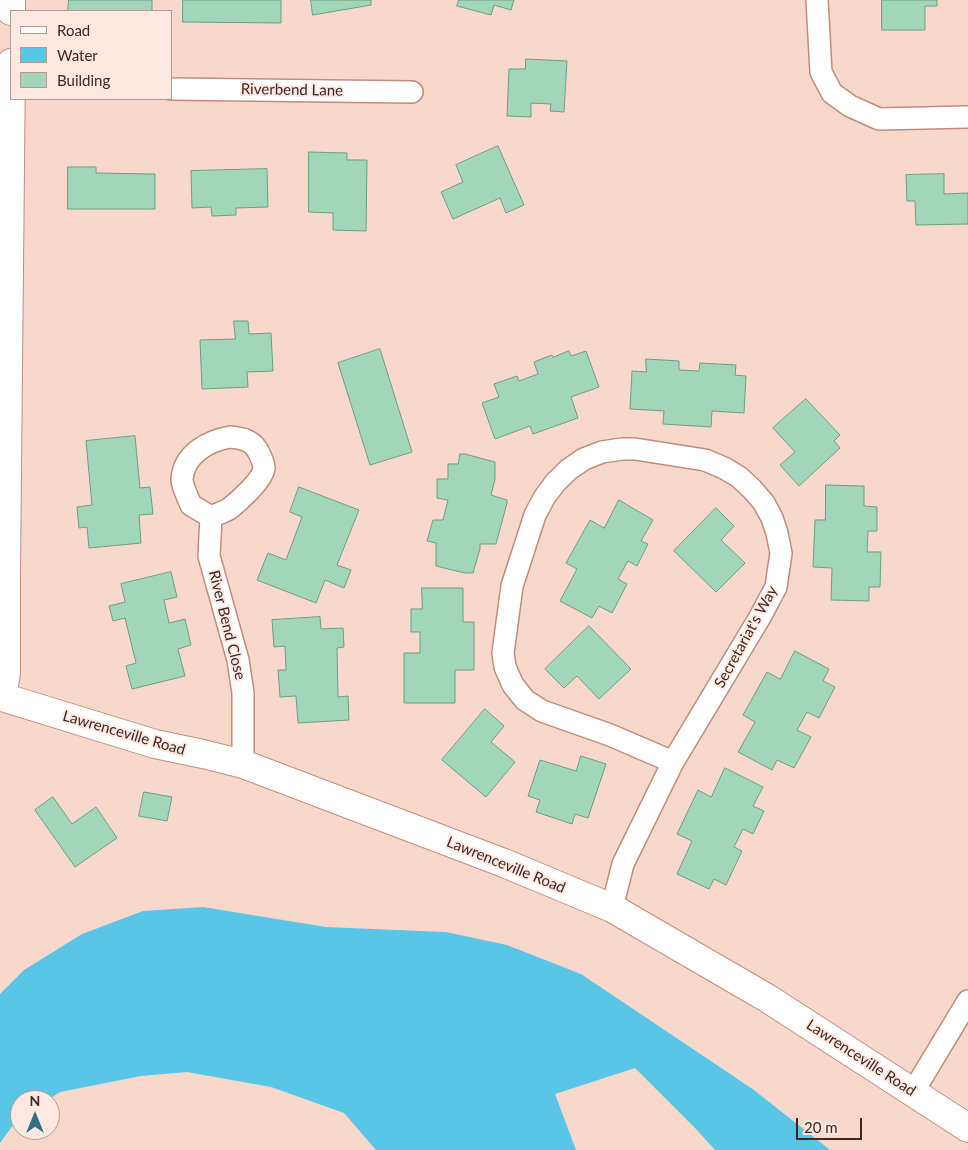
<!DOCTYPE html>
<style>
body{margin:0}
#map{position:relative;width:968px;height:1150px;overflow:hidden;background:#f9d8cc;font-family:Lato,sans-serif}
canvas{display:block}
.legend{position:absolute;left:10px;top:10px;width:162px;height:90px;box-sizing:border-box;background:#fee8e0;border:1px solid #b09b93;margin:0;padding:6px 9px;list-style:none;font-size:15px;color:#3c2820}
.legend li{display:flex;align-items:center;gap:10px;height:25px}
.legend b{width:25px;border:1px solid #b09b93}
.north{position:absolute;left:10px;top:1090px;width:50px;height:50px;box-sizing:border-box;background:#fee8e0;border:1px solid #b09b93;border-radius:50%;rotate:0deg;font-size:14px;font-weight:700;line-height:20px;text-align:center;color:#3c2820}
.north::after{content:'';display:block;margin:auto;width:18px;height:22px;background:#2f6f83;clip-path:polygon(50% 0,100% 100%,50% 72%,0 100%)}
.scale{position:absolute;left:796px;top:1118px;width:66px;height:22px;box-sizing:border-box;border:2px solid #3c2820;border-top:0;padding-left:6px;font-size:15px;line-height:18px;white-space:nowrap;color:#3c2820;-webkit-text-stroke:4px #fee8e0;paint-order:stroke}
</style>
<div id="map">
<canvas width="968" height="1150"></canvas>
<ul class="legend">
<li><b style="height:6px;background:#fff"></b>Road</li>
<li><b style="height:14px;background:#5ac6e7"></b>Water</li>
<li><b style="height:14px;background:#a2d6ba"></b>Building</li>
</ul>
<div class="north">N</div>
<div class="scale">20 m</div>
</div>
<script>
const c = document.querySelector('canvas').getContext('2d');
c.lineJoin = 'round';
function fill(path, color) {
  c.fillStyle = color;
  c.fill(path, 'evenodd');
}
function strokePath(path, color, width, dash) {
  c.strokeStyle = color;
  c.lineWidth = width;
  c.lineCap = dash ? 'butt' : 'round';
  c.setLineDash(dash || []);
  c.stroke(path);
}
function write(font, color, halo, rows, align = 'center') {
  c.font = font + ' Lato,sans-serif';
  c.lineWidth = 4;
  c.setLineDash([]);
  c.textBaseline = 'middle';
  c.strokeStyle = halo;
  c.fillStyle = color;
  for (const [text, x, y, turn = 0] of rows) {
    c.save();
    c.translate(x, y);
    c.rotate((+turn || 0) * Math.PI / 180);
    c.textAlign = isNaN(turn) ? turn : align;
    if (halo) c.strokeText(text, 0, 0);
    c.fillText(text, 0, 0);
    c.restore();
  }
}
fill(new Path2D(`
 M203,907L326,927L446,932L507,945L581,974L754,1090L830,1150H715L696,1129L635,1068L555,1094L576,1150H376L344,1113L271,1087L187,1072L141,1076L60,1092L48,1100H20V1118L16,1121L0,1143V994L24,970L82,934L143,911Z`), '#5ac6e7');
const building = new Path2D(`
 M69,0H152V11H68Z
 M183,0H281V23L183,22Z
 M311,0H371V5L313,15Z
 M459,0H514L511,10L494,5L491,15L457,6Z
 M882,0H937V6H925V30H882Z
 M526,59L567,61L564,112L550,111L551,104L531,103V117L507,116L509,69H525Z
 M498,146L524,205L506,213L500,198L453,219L441,192L463,182L456,165Z
 M309,152L347,153V160H367L366,231L333,230V213L309,212Z
 M68,167H96V173L155,174V209H68Z
 M267,169L268,207L236,208V215L212,216L211,207L192,208L191,171Z
 M944,174V194L968,193V224L916,225L915,201H907L906,175Z
 M234,321H248L249,334L271,333L273,371L247,372L248,387L202,389L200,340L235,339Z
 M380,349L412,452L370,465L338,363Z
 M569,351L571,356L586,351L599,387L571,397L578,418L533,434L530,426L495,439L482,403L499,397L494,384L517,376L519,381L538,374L534,362L552,355L553,357Z
 M646,359L679,361V370L699,371L700,363L736,365L735,375L746,376L744,413L712,411L711,427L663,424L664,411L630,409L632,371L646,372Z
 M806,399L840,435L834,441L840,448L799,486L780,465L795,452L773,428Z
 M135,436L140,488L150,487L153,514L139,515L141,543L89,548L87,527L79,528L77,507L92,505L86,441Z
 M460,454H465L495,462V479L491,495L507,500V503L496,544H480V549L473,573H465L436,566V543L427,541L433,520H443L448,500L437,498V479H448V464H458Z
 M826,485L864,486V506L877,507V531H868L867,552H881L880,587H869V601L831,600L832,568L813,567L815,520H825Z
 M299,487L359,510L337,565L351,570L344,588L325,580L316,603L257,580L268,553L286,560L302,517L290,512Z
 M619,500L653,520L641,541L648,544L637,566L628,561L618,579L627,584L612,613L599,606L592,618L560,601L577,569L566,563L590,520L604,528Z
 M716,508L734,526L721,540L745,563L716,592L674,551Z
 M171,572L177,597L164,600L169,623L185,619L191,645L178,649L185,676L132,689L126,666L136,663L125,618L113,621L109,606L125,602L121,584Z
 M422,588H463V622H474V670H455V703H404V653H420V632H411V609H422Z
 M320,617L321,629L343,628L344,647L337,648L338,697L348,696L349,720L298,723L296,696L280,697L278,670H286L285,646L274,647L272,620Z
 M589,626L631,669L599,699L577,676L564,688L545,669Z
 M795,651L829,669L823,681L835,687L819,718L807,712L797,730L811,737L794,768L777,760L772,770L738,752L755,722L743,715L767,672L780,679Z
 M485,709L504,726L491,742L515,762L486,797L442,760Z
 M581,756L606,764L588,818L575,814L572,824L536,812L540,800L528,796L540,760L576,771Z
 M725,768L763,787L753,806L764,811L753,834L743,829L734,847L742,851L726,885L714,879L709,889L677,874L692,841L677,834L698,790L711,797Z
 M144,792L172,797L167,821L139,816Z
 M53,797L72,824L96,807L117,838L75,867L35,810Z`);
fill(building, '#a2d6ba');
strokePath(building, '#6b9d83', 1);
const street = new Path2D(`
 M817,0L821,72L832,93L850,106L879,119L968,117
 M171,89L412,92
 M230,437C242,438 253,440 259,453C261,457 264,463 264,468C263,480 238,502 229,509C224,512 217,514 211,517L191,505C188,497 182,487 182,479C184,454 208,441 230,437Z
 M622,449H635L705,460L724,468L739,477L752,489L764,503L772,518L777,533L781,553L776,587L760,617L673,762L610,735L542,711L525,700L513,685L505,667L503,653L512,586L535,515L544,498L555,483L568,470L584,459L602,452Z
 M211,517L209,556L238,660L243,693V764
 M612,908L623,864L673,762
 M913,1092L968,1001`);
const secondary = new Path2D(`
 M11,11V0
 M2,697L155,744L203,754L243,764L504,863L612,908L767,998L968,1128
 M2,697L6,673V574L11,63`);
strokePath(street, '#bf8d7b', 24);
strokePath(secondary, '#bf8d7b', 30);
strokePath(street, '#fff', 21);
strokePath(secondary, '#fff', 28);
write('15px', '#3c2820', '#fee8e0', [
 ["Riverbend Lane",292,90,1],
 ["River Bend Close",227,625,76],
 ["Secretariat's Way",746,637,-61],
 ["Lawrenceville Road",124,733,16],
 ["Lawrenceville Road",506,865,22],
 ["Lawrenceville Road",861,1058,33]
]);
</script>
